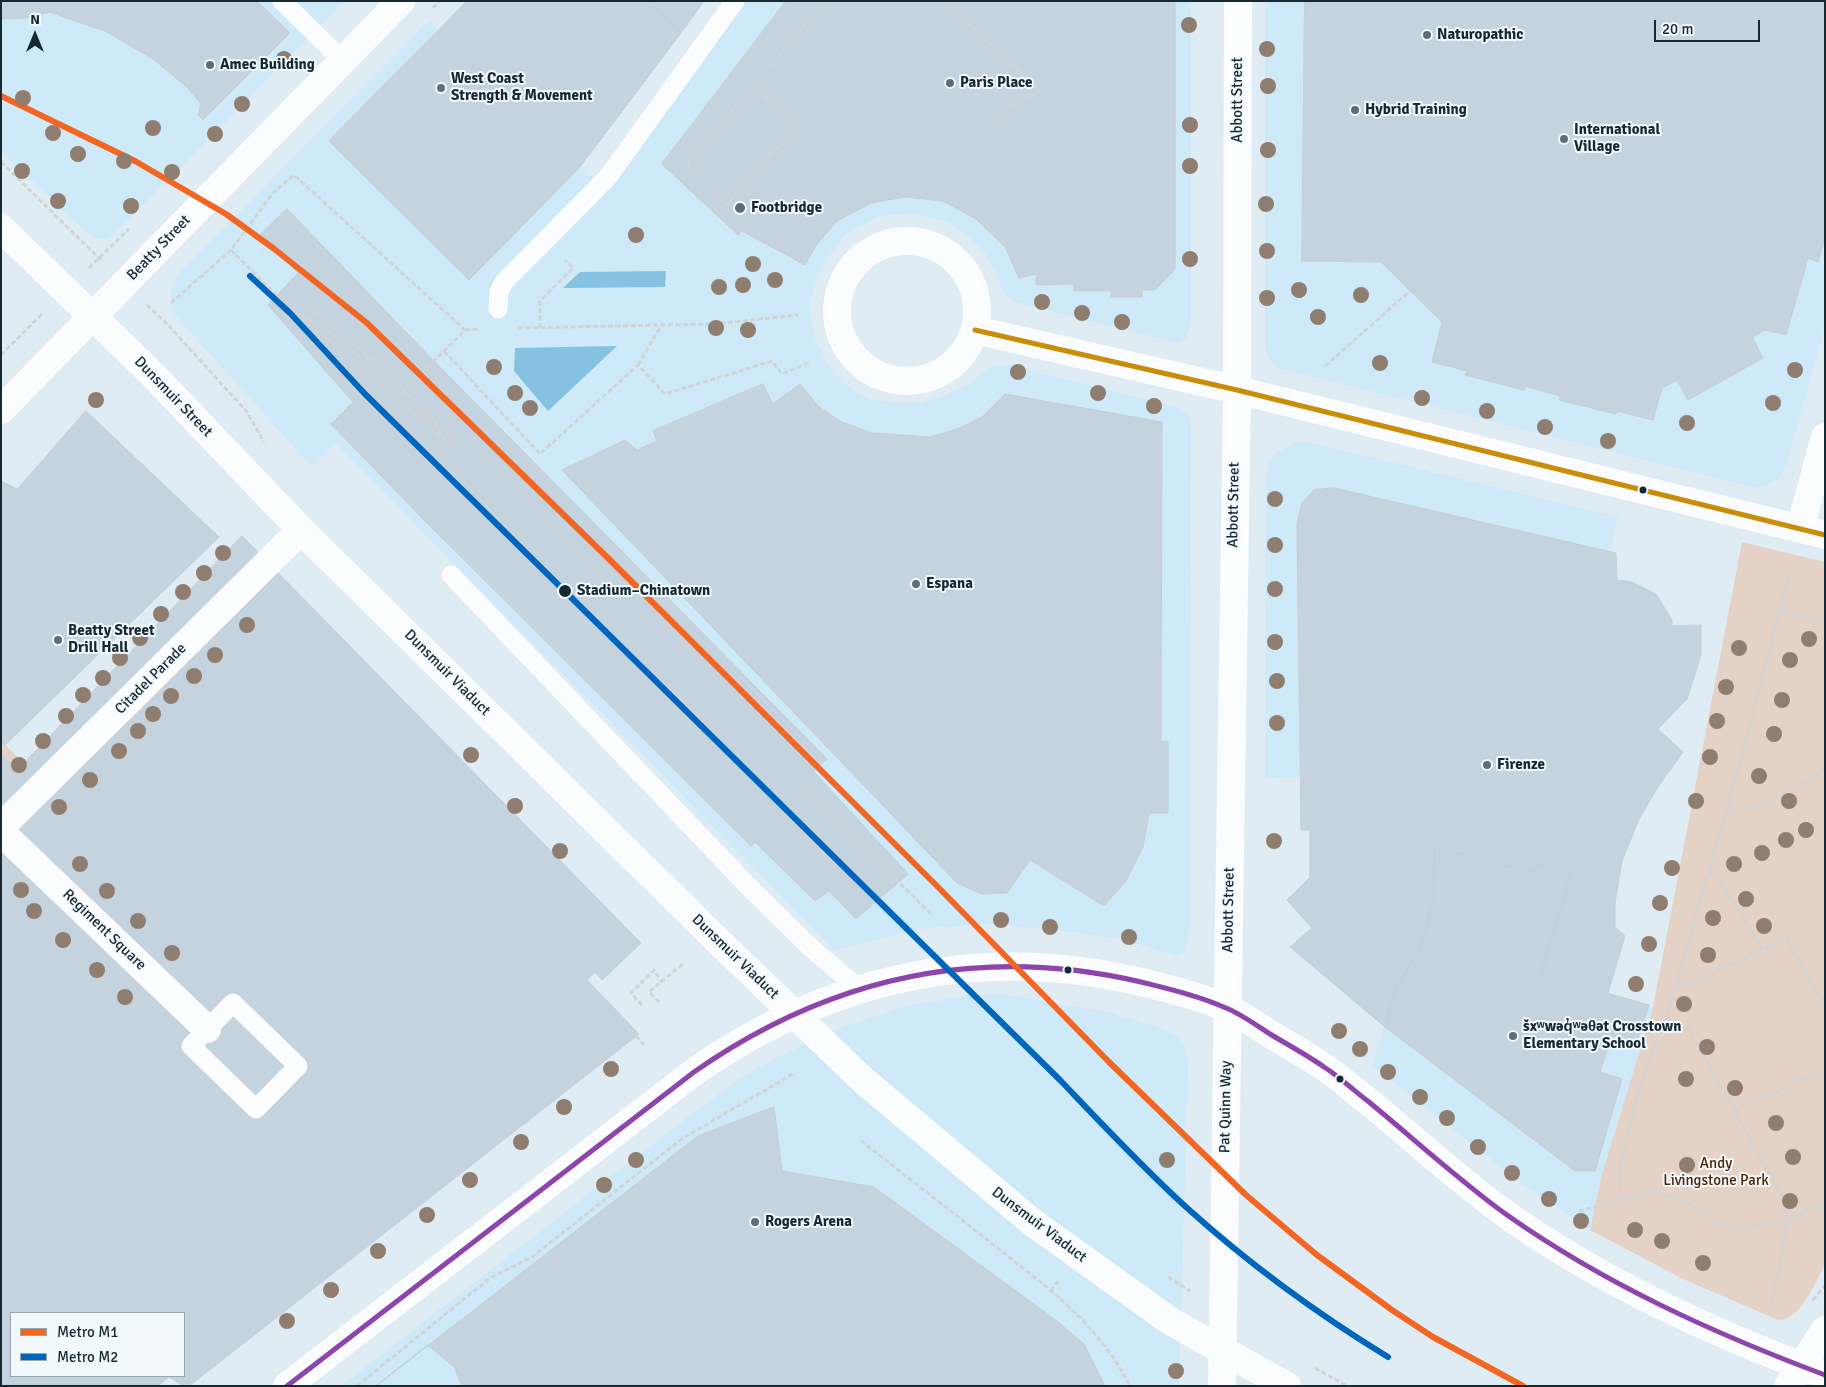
<!DOCTYPE html>
<meta charset="utf-8">
<style>
body{margin:0}
#map{position:relative;width:1826px;height:1387px;overflow:hidden;background:#dfecf4;font-family:Signika,sans-serif}
canvas{display:block}
.frame{position:absolute;inset:0;border:2px solid #182830;pointer-events:none}
.legend{position:absolute;left:10px;top:1312px;width:175px;height:65px;box-sizing:border-box;background:#f1f9fd;border:1px solid #9aa5ab;margin:0;padding:6px 9px;list-style:none;font-size:15px;color:#182830}
.legend li{display:flex;align-items:center;gap:10px;height:25px}
.legend b{width:25px;border:1px solid #9aa5ab}
.north{position:absolute;left:10px;top:10px;width:50px;height:50px;-webkit-text-stroke:4px #f1f9fd;paint-order:stroke;rotate:0deg;font-size:14px;font-weight:700;line-height:20px;text-align:center;color:#182830}
.north::after{content:'';display:block;margin:auto;width:18px;height:22px;background:#182830;clip-path:polygon(50% 0,100% 100%,50% 72%,0 100%)}
.scale{position:absolute;left:1654px;top:20px;width:106px;height:22px;box-sizing:border-box;border:2px solid #182830;border-top:0;padding-left:6px;font-size:15px;line-height:18px;white-space:nowrap;color:#182830;-webkit-text-stroke:4px #f1f9fd;paint-order:stroke}
</style>
<div id="map">
<canvas width="1826" height="1387"></canvas>
<div class="frame"></div>
<ul class="legend">
<li><b style="height:6px;background:#f26522"></b>Metro M1</li>
<li><b style="height:6px;background:#0065bd"></b>Metro M2</li>
</ul>
<div class="north">N</div>
<div class="scale">20 m</div>
</div>
<script>
const c = document.querySelector('canvas').getContext('2d');
c.lineJoin = 'round';
function fill(path, color) {
  c.fillStyle = color;
  c.fill(path, 'evenodd');
}
function strokePath(path, color, width, dash) {
  c.strokeStyle = color;
  c.lineWidth = width;
  c.lineCap = dash ? 'butt' : 'round';
  c.setLineDash(dash || []);
  c.stroke(path);
}
function write(font, color, halo, rows, align = 'center') {
  c.font = font + ' Signika,sans-serif';
  c.lineWidth = 4;
  c.setLineDash([]);
  c.textBaseline = 'middle';
  c.strokeStyle = halo;
  c.fillStyle = color;
  for (const [text, x, y, turn = 0] of rows) {
    c.save();
    c.translate(x, y);
    c.rotate((+turn || 0) * Math.PI / 180);
    c.textAlign = isNaN(turn) ? turn : align;
    if (halo) c.strokeText(text, 0, 0);
    c.fillText(text, 0, 0);
    c.restore();
  }
}
fill(new Path2D(`
 M1,1H345L111,237L105,240L95,238L82,229L1,151Z
 M735,1H1191V321L1186,338L1180,342L1170,341L1013,301L1005,296L993,266L983,251L966,234L948,222L911,213L881,216L855,228L842,238L819,271L811,297L810,311L815,339L830,368L854,391L873,400L895,403H921L949,394L970,384L985,370L994,366L1005,365L1178,407L1188,414L1191,424L1189,937L1185,953L1176,956L1126,940L1074,932L992,924L926,928L835,950L335,443L311,466L175,315L171,303V291L175,280L183,269L429,20L600,185Z
 M1265,1H1825V325L1785,470L1779,479L1765,486L1753,487L1275,367L1268,358L1265,346Z
 M1307,442L1618,517L1590,635L1386,775L1265,778L1266,477L1270,459L1278,451L1296,443Z
 M1541,974L1653,1007L1601,1178L1590,1230L1521,1183L1372,1065L1396,988Z
 M1003,994L1112,1013L1166,1030L1180,1038L1185,1046L1188,1065L1179,1386H341L667,1133L738,1080L771,1060L843,1027L907,1006L968,996Z`), '#cee9f8');
fill(new Path2D(`
 M1742,542L1825,562V1265C1814,1283 1802,1320 1778,1320L1683,1279L1590,1230L1601,1178L1653,1007Z
 M1,741L28,767L1,793Z`), '#e5d2c6');
fill(new Path2D(`
 M666,271L665,287L563,288L580,272Z
 M617,346L548,411L514,371L515,348Z`), '#85c1e0');
const building = new Path2D(`
 M1,1H257L290,33L203,120L198,115L201,104L187,87L153,59L107,32L50,12L24,18L1,19Z
 M467,1H649L681,33L580,167L440,29Z
 M649,1H704L681,33Z
 M786,1H1175V269L1155,290H1142V297H1111V291H1074V284L1036,285V274L1019,278L1005,247L976,219L943,201L905,197L871,203L837,221L817,244L805,265L742,231L738,235L662,164Z
 M1305,1H1825V237L1818,262L1808,258L1786,335L1765,330L1752,337L1763,358L1688,400L1677,380L1662,388L1653,420L1617,411L1616,414L1559,400L1560,396L1525,386L1524,390L1465,375L1467,371L1432,362L1442,322L1381,262L1302,261Z
 M440,29L580,167L525,223L384,85Z
 M384,85L525,223L469,280L329,141Z
 M287,209L434,361L827,759L813,771L908,874L856,919L829,891L815,901L755,842L751,846L421,517L331,424L353,402L268,305L298,273L261,234Z
 M763,384L773,404L800,384L819,407L842,422L872,433L930,437L957,429L982,417L1005,394L1162,422L1161,741H1168V813H1149L1143,847L1126,881L1104,906L1030,860L1007,893L982,894L957,883L562,470L625,440L637,450L657,441L653,431Z
 M86,411L219,537L5,745L1,742V481L17,489Z
 M1334,488L1616,553L1617,580L1632,582L1656,594L1672,620V626L1701,625V655L1687,699L1658,729L1683,752L1658,787L1639,819L1622,861L1615,903V927L1625,936L1608,993L1541,974L1571,873L1538,863L1534,873L1435,847L1432,907L1419,951L1396,988L1385,1027L1290,947L1312,928L1287,900L1310,877V830H1301L1297,524L1302,503L1314,490Z
 M242,536L641,943L602,980L595,972L587,980L639,1034L189,1386H184L169,1377L158,1386H1V754L17,770ZM11,1313H184V1376H11Z
 M1435,847L1534,873L1538,863L1571,873L1541,974L1649,1005L1637,1042L1612,1036L1600,1072L1622,1079L1595,1171H1575L1385,1027L1396,988L1419,951L1432,907Z
 M774,1107L782,1171L874,1187L1057,1321L1084,1344L1105,1386H376L698,1136Z
 M428,1345L454,1367L462,1386H376Z`);
fill(building, '#c5d3df');
strokePath(building, '#c4ced7', 1);
strokePath(new Path2D(`
 M946,1L1040,92L1006,108L997,137
 M433,8L440,1
 M754,85L798,133L766,156L727,205L686,166L825,1
 M1,162L102,261
 M231,250L276,295L307,322L317,311L369,357
 M89,268L129,229
 M171,303L231,250L273,193L294,175L465,330L397,398L307,322
 M147,305L170,327L247,412L264,442
 M308,322L316,321L360,358V366
 M518,328L714,324L798,315
 M540,328V301L573,268L565,260
 M465,330L479,329
 M444,351L540,454L638,365L665,394L772,361L782,374L810,362
 M1,355L43,313
 M638,365L662,324
 M1325,366L1410,291
 M360,367L369,357L451,436V446
 M397,398L451,446
 M409,409H417L440,431V437
 M1780,611L1825,623
 M800,783L933,916
 M1726,811L1755,809L1825,770
 M1709,872L1725,889L1763,950L1786,939L1825,1006
 M1675,989L1763,950
 M659,1002L649,992L683,964
 M642,1005L631,993L654,970L662,982
 M1667,1017L1689,1030L1787,1205L1788,1221L1772,1304
 M636,1036L644,1045
 M1734,1111L1810,1076L1825,1072
 M861,1141C904,1174 947,1208 990,1242C1046,1287 1096,1320 1130,1386
 M1618,1201L1621,1161L1642,1078L1667,1017L1744,748L1790,571
 M1579,1211L1656,1191L1693,1205L1716,1224L1738,1228L1788,1221L1825,1201
 M1168,1277L1190,1291
 M1051,1291L1058,1281
 M1813,1300L1825,1285
 M1315,1368L1347,1386
 M357,1386L490,1278L532,1257L683,1138L793,1074`), '#d0d4d6', 3, [5, 2.5]);
strokePath(new Path2D(`
 M282,1L343,61
 M498,309L499,292L504,282L608,177L735,1
 M451,575L748,886L810,947L859,989
 M233,1003L298,1066L256,1109L191,1046Z`), '#fafcfd', 19);
strokePath(new Path2D(`
 M837 311a70 70 0 1 1 140 0a70 70 0 1 1-140 0Z
 M975,330L1237,390
 M1,827L301,530
 M1,832L207,1029`), '#fafcfd', 28);
strokePath(new Path2D(`
 M1237,390L1825,535
 M1,410L401,1
 M1800,529L1825,437
 M287,1386L694,1072C830,977 978,944 1141,982C1169,989 1199,996 1226,1008C1241,1014 1256,1025 1270,1034C1288,1045 1307,1055 1324,1067C1340,1077 1354,1091 1369,1102C1414,1139 1461,1182 1507,1215C1605,1284 1713,1333 1825,1375
 M1222,1386L1237,390L1238,1
 M1788,1386L1825,1330`), '#fafcfd', 28);
strokePath(new Path2D(`
 M1,228L152,374L301,530L720,943L863,1080L1032,1222L1170,1321L1287,1386`), '#fafcfd', 28);
strokePath(new Path2D(`
 M287,1386L694,1072C830,977 978,944 1141,982C1169,989 1199,996 1226,1008C1241,1014 1256,1025 1270,1034C1288,1045 1307,1055 1324,1067C1340,1077 1354,1091 1369,1102C1414,1139 1461,1182 1507,1215C1605,1284 1713,1333 1825,1375`), '#8e44ad', 5);
strokePath(new Path2D(`
 M975,330L1237,390L1825,535`), '#ca8d0a', 5);
strokePath(new Path2D(`
 M1,96L135,161L226,214L273,248L367,323L609,559L938,887L1109,1062L1246,1195L1317,1255L1392,1310L1433,1337L1523,1386`), '#f26522', 6);
strokePath(new Path2D(`
 M250,276L290,313L365,394L1060,1080C1101,1123 1142,1167 1186,1207C1249,1264 1316,1313 1388,1357`), '#0065bd', 6);
c.fillStyle = '#8f7d6f';
for (const [x, y] of [
 [1189,25],
 [1267,49],
 [284,59],
 [1268,86],
 [23,98],
 [242,104],
 [1190,125],
 [153,128],
 [53,133],
 [215,134],
 [1268,150],
 [78,154],
 [124,161],
 [1190,166],
 [22,171],
 [172,172],
 [58,201],
 [1266,204],
 [131,206],
 [636,235],
 [1267,251],
 [1190,259],
 [753,264],
 [775,280],
 [743,285],
 [719,287],
 [1299,290],
 [1361,295],
 [1267,298],
 [1042,302],
 [1082,313],
 [1318,317],
 [1122,322],
 [716,328],
 [748,330],
 [1380,363],
 [494,367],
 [1795,370],
 [1018,372],
 [515,393],
 [1098,393],
 [1422,398],
 [96,400],
 [1773,403],
 [1154,406],
 [530,408],
 [1487,411],
 [1687,423],
 [1545,427],
 [1608,441],
 [1275,499],
 [1275,545],
 [223,553],
 [204,573],
 [1275,589],
 [183,592],
 [161,614],
 [247,625],
 [140,638],
 [1809,639],
 [1275,642],
 [1739,648],
 [215,655],
 [120,658],
 [1790,660],
 [194,676],
 [103,678],
 [1277,681],
 [1726,687],
 [83,695],
 [171,696],
 [1782,700],
 [153,714],
 [66,716],
 [1717,721],
 [1277,723],
 [138,731],
 [1774,734],
 [43,741],
 [119,751],
 [471,755],
 [1710,757],
 [19,765],
 [1759,776],
 [90,780],
 [1696,801],
 [1789,801],
 [515,806],
 [59,807],
 [1806,830],
 [1786,840],
 [1274,841],
 [560,851],
 [1762,853],
 [80,864],
 [1734,864],
 [1672,868],
 [21,890],
 [107,891],
 [1746,899],
 [1660,903],
 [34,911],
 [1713,918],
 [1001,920],
 [138,921],
 [1764,926],
 [1050,927],
 [1129,937],
 [63,940],
 [1649,944],
 [172,953],
 [1708,955],
 [97,970],
 [1636,984],
 [125,997],
 [1684,1004],
 [1339,1031],
 [1707,1047],
 [1360,1049],
 [611,1069],
 [1388,1072],
 [1686,1079],
 [1735,1088],
 [1420,1097],
 [564,1107],
 [1447,1118],
 [1776,1123],
 [521,1142],
 [1478,1147],
 [1793,1157],
 [636,1160],
 [1167,1160],
 [1687,1165],
 [1512,1173],
 [470,1180],
 [604,1185],
 [1549,1199],
 [1790,1201],
 [427,1215],
 [1581,1221],
 [1635,1230],
 [1662,1241],
 [378,1251],
 [1703,1263],
 [331,1290],
 [287,1321],
 [1176,1371]
]) {
  c.beginPath();
  c.arc(x, y, 8, 0, 2 * Math.PI);
  c.fill();
}
for (const [x, y, r, color] of [
 [1427,35,5,"#5e6d75"],
 [210,65,5,"#5e6d75"],
 [950,83,5,"#5e6d75"],
 [441,88,5,"#5e6d75"],
 [1355,110,5,"#5e6d75"],
 [1564,139,5,"#5e6d75"],
 [740,208,6,"#5e6d75"],
 [1643,490,4.5,"#182830"],
 [916,584,5,"#5e6d75"],
 [565,591,7,"#182830"],
 [58,640,5,"#5e6d75"],
 [1487,765,5,"#5e6d75"],
 [1068,970,4.5,"#182830"],
 [1513,1036,5,"#5e6d75"],
 [1340,1079,4.5,"#182830"],
 [755,1222,5,"#5e6d75"]
]) {
  const dot = new Path2D();
  dot.arc(x, y, r, 0, 2 * Math.PI);
  c.fillStyle = color;
  c.fill(dot);
  strokePath(dot, '#f1f9fd', 2);
}
write('bold 15px', '#182830', '#f1f9fd', [
 ["Naturopathic",1437,35],
 ["Amec Building",220,65],
 ["West Coast",451,79],
 ["Strength & Movement",451,96],
 ["Paris Place",960,83],
 ["Hybrid Training",1365,110],
 ["International",1574,130],
 ["Village",1574,147],
 ["Footbridge",751,208],
 ["Espana",926,584],
 ["Beatty Street",68,631],
 ["Drill Hall",68,648],
 ["Firenze",1497,765],
 ["šxʷwəq̓ʷəθət Crosstown",1523,1027],
 ["Elementary School",1523,1044],
 ["Rogers Arena",765,1222]
], 'left');
write('15px', '#182830', '#f1f9fd', [
 ["Abbott Street",1238,100,-90],
 ["Beatty Street",159,248,-46],
 ["Dunsmuir Street",173,397,46],
 ["Abbott Street",1234,505,-89],
 ["Dunsmuir Viaduct",447,673,45],
 ["Citadel Parade",151,679,-45],
 ["Abbott Street",1229,910,-89],
 ["Regiment Square",104,930,44],
 ["Dunsmuir Viaduct",735,957,44],
 ["Pat Quinn Way",1226,1107,-89],
 ["Dunsmuir Viaduct",1039,1225,37]
]);
write('bold 15px', '#182830', '#f1f9fd', [
 ["Stadium–Chinatown",577,591]
], 'left');
write('15px', '#4d2302', '#f1f9fd', [
 ["Andy",1716,1164],
 ["Livingstone Park",1716,1181]
]);
</script>
